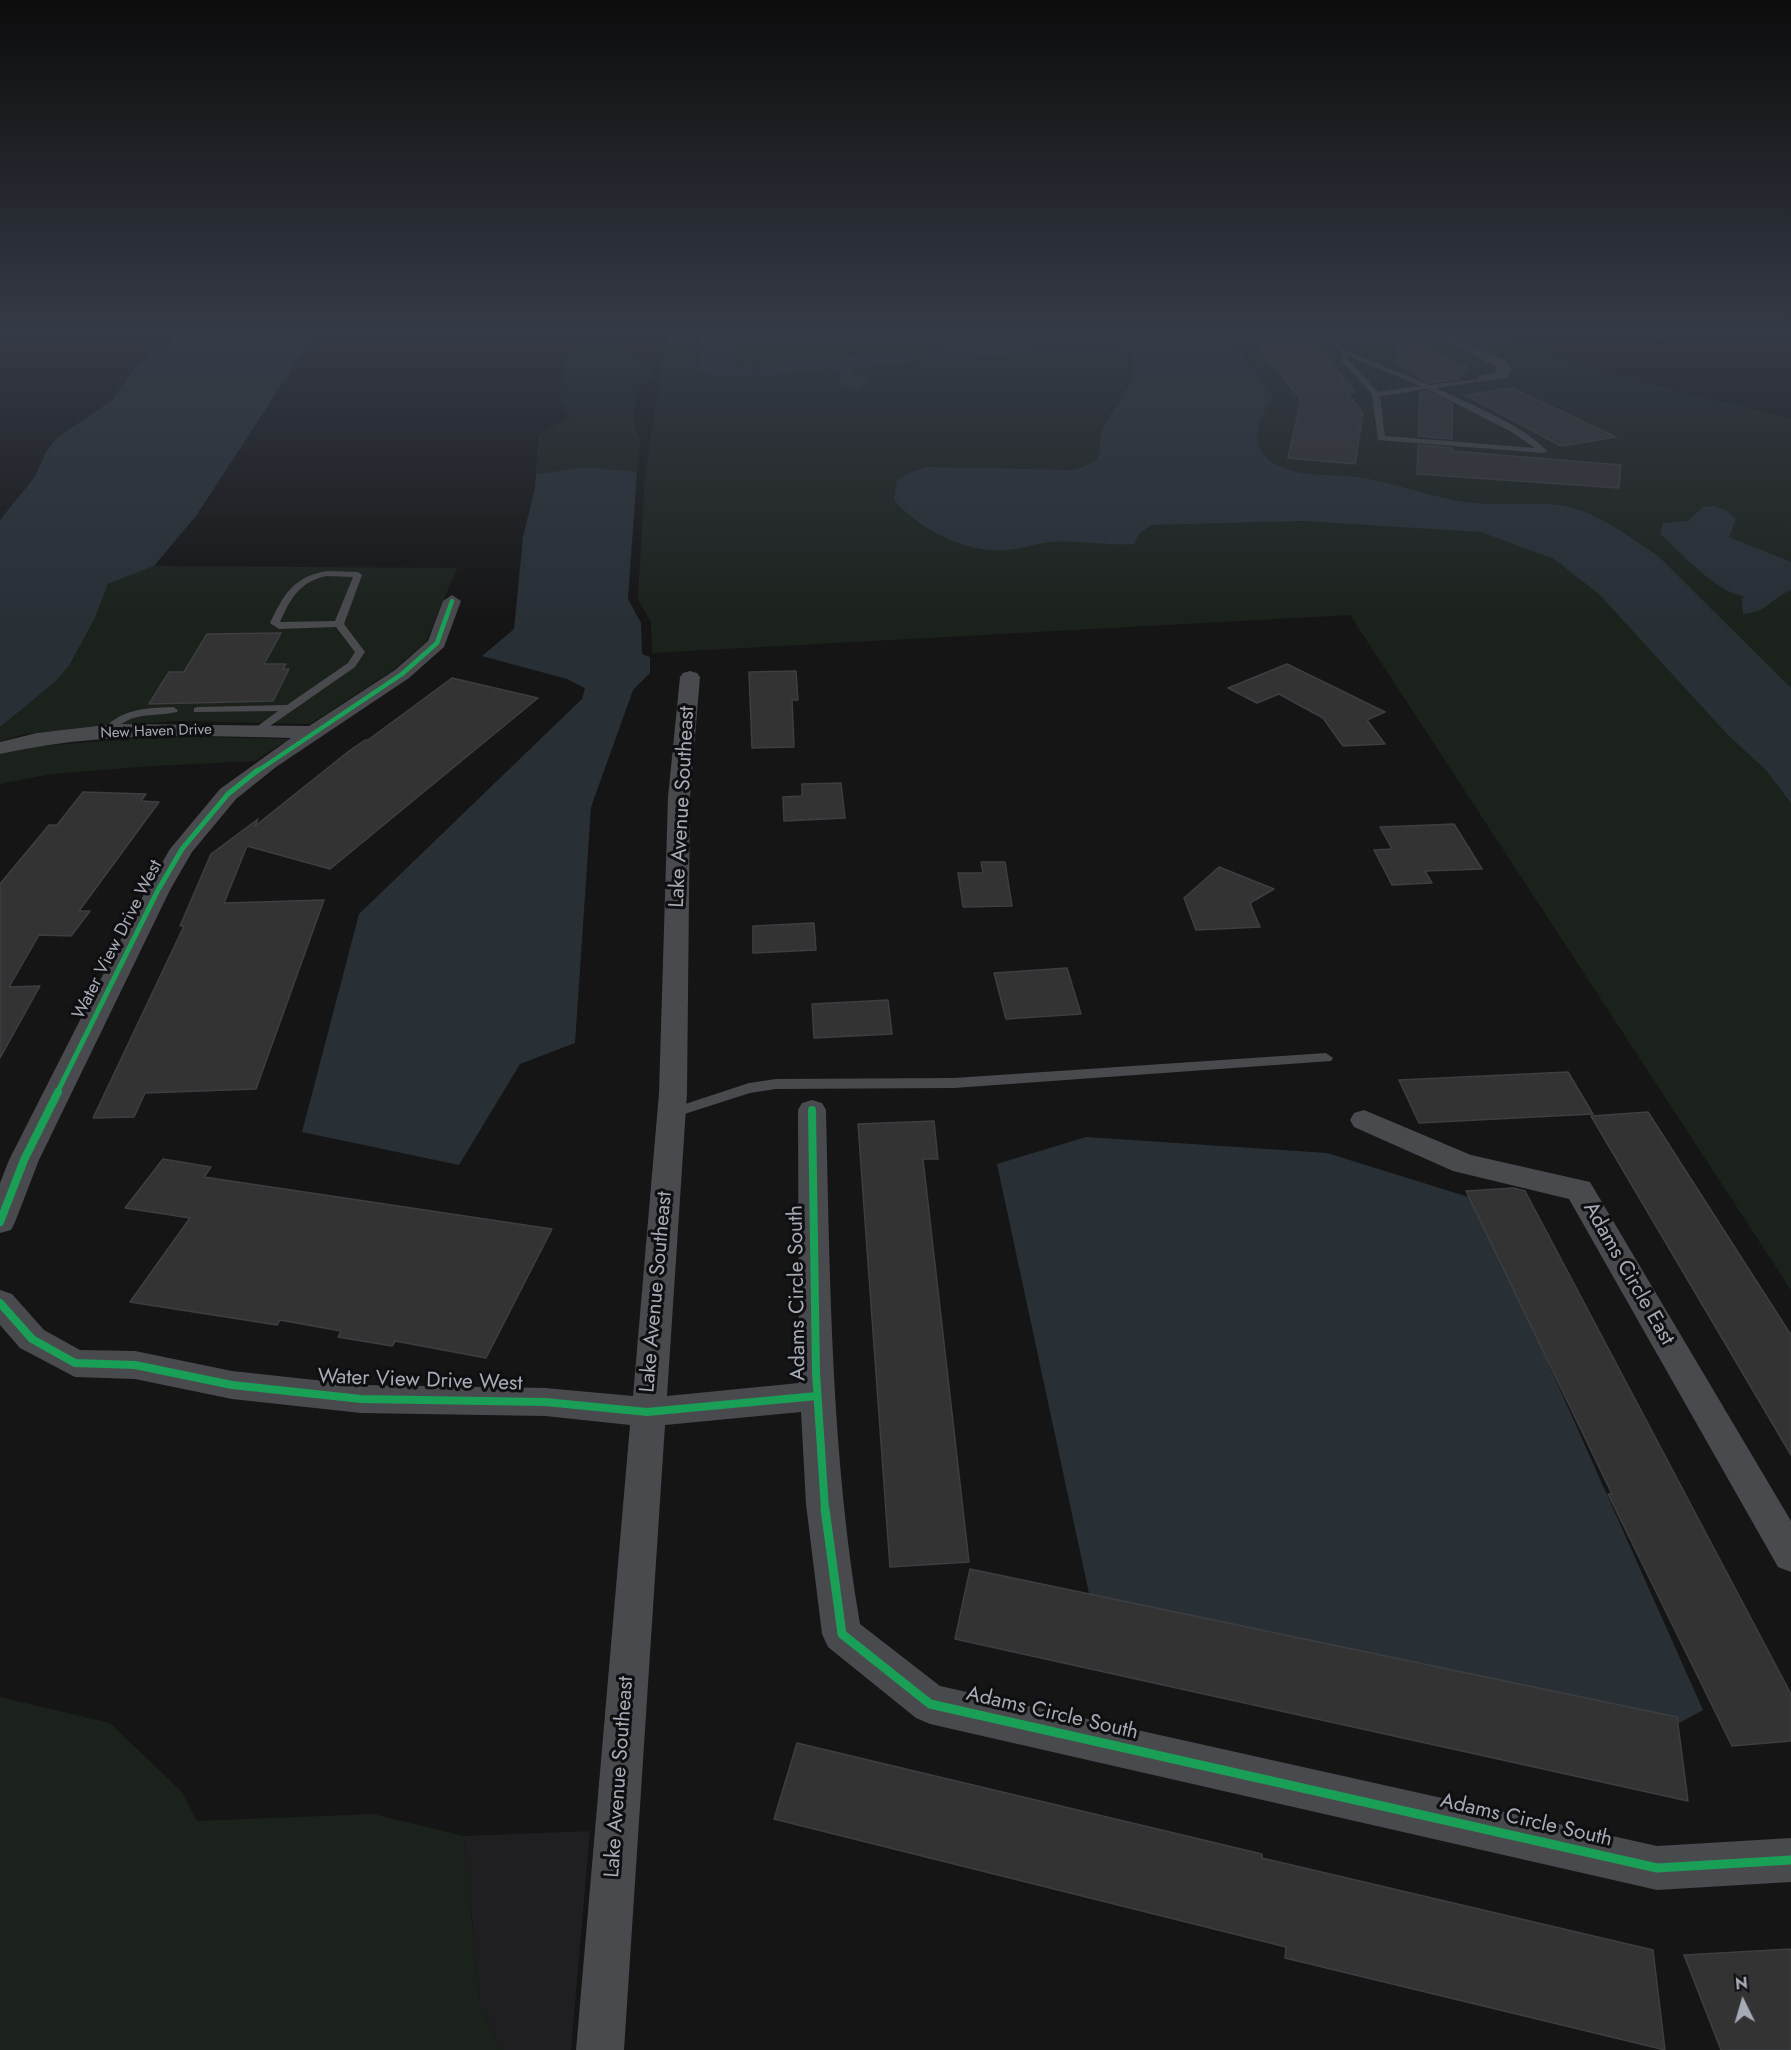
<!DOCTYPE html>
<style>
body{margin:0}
#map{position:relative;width:1791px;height:2050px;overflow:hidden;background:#151515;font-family:Jost,sans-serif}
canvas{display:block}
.north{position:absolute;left:1713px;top:1972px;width:60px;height:60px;-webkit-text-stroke:4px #0f0f11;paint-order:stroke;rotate:355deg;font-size:16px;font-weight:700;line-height:24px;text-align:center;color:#a6abb6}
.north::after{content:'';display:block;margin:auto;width:21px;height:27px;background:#a6abb6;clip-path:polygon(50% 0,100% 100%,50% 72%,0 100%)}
</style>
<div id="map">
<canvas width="1791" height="2050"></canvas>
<div class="north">N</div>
</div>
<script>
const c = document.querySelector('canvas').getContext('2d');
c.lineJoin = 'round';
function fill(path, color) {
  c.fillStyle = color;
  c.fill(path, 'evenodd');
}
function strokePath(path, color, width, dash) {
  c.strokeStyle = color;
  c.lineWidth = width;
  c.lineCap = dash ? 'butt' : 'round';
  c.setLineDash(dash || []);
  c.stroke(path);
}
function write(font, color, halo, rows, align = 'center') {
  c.font = font + ' Jost,sans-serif';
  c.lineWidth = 6;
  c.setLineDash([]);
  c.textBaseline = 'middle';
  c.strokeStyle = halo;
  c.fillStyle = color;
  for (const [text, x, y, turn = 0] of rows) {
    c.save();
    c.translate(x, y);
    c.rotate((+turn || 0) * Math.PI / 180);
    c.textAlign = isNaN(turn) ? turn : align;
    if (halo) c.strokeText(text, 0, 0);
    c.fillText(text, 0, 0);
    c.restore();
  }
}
fill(new Path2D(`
 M590,1831L571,2050H501L480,2005L464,1836Z`), '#1f1f21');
fill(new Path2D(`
 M666,332H1496C1589,375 1692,394 1791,418V1290L1350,615L652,653L651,622L638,599L645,477Z
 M607,346L650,364V380L639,387C636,403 629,426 641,439L637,472L587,467L536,474L538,435L570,417L559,396L567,353Z
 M154,566L457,568L426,642L392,671L310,724L173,721L26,734L0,741V727L55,682L69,666L95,618L108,584Z
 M164,736L289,739L255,761L153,766L51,774L0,784V754L27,747Z
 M0,1697L110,1723L182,1792L197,1821L373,1814L464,1836L480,2005L501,2050H0Z`), '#1b221c');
fill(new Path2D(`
 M181,332H316L196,516L154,566L108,584L95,618L69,666L55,682L0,727V520L34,478L47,450L57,438L112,400L137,365Z
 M700,332H739L733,354L735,366L747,367L753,375L712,377L696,367L704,354Z
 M932,332H985L998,345H1006L1107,339L1114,335L1113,332H1218L1235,350L1242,354L1273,397C1262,415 1247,440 1267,458C1287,477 1320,474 1346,476C1390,479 1430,499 1474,503C1506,506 1538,500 1570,507C1601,515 1631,538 1657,555L1791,688V803L1766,770L1728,735L1599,594L1554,559L1481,532L1302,521L1151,525L1139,534L1134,544C1106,546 1078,540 1050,542C1037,544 1023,548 1009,550C969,555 920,530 894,500L897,480L911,472L927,467L1074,470C1116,458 1092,446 1104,426C1122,396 1133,392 1133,354C1096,334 995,359 950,360L936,357L946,344L942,335Z
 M907,352L916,361L851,368L852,373L863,377L867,383L858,389L840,386L838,382L841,377L838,371L831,369L763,376L756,366Z
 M587,467L637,472L628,599L641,623L642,654L650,657V673L633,690L591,807L575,1043L520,1064L459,1165L302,1132L359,914L582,699L585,688L567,679L482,656L514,629L523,537L535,488L536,474Z
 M1715,506L1727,511L1736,519L1729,537L1791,562V590C1769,599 1769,612 1743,614L1742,599L1745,597C1713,590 1684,555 1660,534L1663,523L1688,521L1703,507Z
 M1086,1137L1327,1153L1475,1199L1703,1710L1672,1727L1090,1598L997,1164Z`), '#283036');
const building = new Path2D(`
 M1247,332H1301L1308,339L1313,338L1355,392L1347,393L1363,413L1355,464L1288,458L1301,400Z
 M1393,332H1394L1467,367L1458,379L1429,383L1420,379V376L1398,364Z
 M1512,388L1616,437L1561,446L1465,395Z
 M1427,391L1452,404V439L1418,436L1420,392Z
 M1418,445L1452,448V451L1621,465L1619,488L1417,474Z
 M281,633L264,664H286L283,669H289L273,701L149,704L169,672H184L207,634Z
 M1287,664L1385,712L1367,720L1385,744L1343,746L1323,718L1279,694L1257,703L1228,688Z
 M796,671L798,700H792L794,747L752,748L749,672Z
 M452,678L538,698L330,869L247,846L224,903L324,900L256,1089L145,1093L134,1117L93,1118L184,926H180L211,854L258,819L255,826L349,751L365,740H368Z
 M841,783L845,818L784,821L783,797L802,796V784Z
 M83,792L146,794L141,801L159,802L79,911H90L71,936L39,935L9,987L40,986L0,1058V884L49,825H57Z
 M1454,824L1482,869L1425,871L1432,883L1392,885L1374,850L1392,849L1380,827Z
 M981,862H1005L1012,906L963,907L958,873H983Z
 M1219,867L1274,889L1250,903L1260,927L1196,930L1184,898Z
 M814,923L816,950L753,953V926Z
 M1067,968L1081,1014L1006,1019L994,973Z
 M888,1000L892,1034L814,1038L812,1004Z
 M1568,1072L1593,1114L1419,1123L1399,1080Z
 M1648,1112L1791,1335V1455L1591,1116Z
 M934,1121L938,1159H923L969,1562L890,1567L858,1124Z
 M163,1159L211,1167L204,1177L552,1229L486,1358L395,1341L392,1346L338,1337L341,1331L280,1320L277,1325L130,1302L190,1218L125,1208Z
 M1514,1188L1525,1191L1791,1694V1741L1732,1746L1608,1494H1612L1466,1191Z
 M970,1569L1677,1717L1688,1801L955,1639Z
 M797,1743L1262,1854V1858L1653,1950L1665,2050L1285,1958L1286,1947L774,1819Z
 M1791,1949V2050H1721L1684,1955Z`);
fill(building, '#333334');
strokePath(building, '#3d3e41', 1.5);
fill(new Path2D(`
 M1317,332H1324L1349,352L1429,385L1486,378L1484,381L1436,388C1468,403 1523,425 1547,451L1543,453L1378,440L1372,394L1341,360L1343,353ZM1349,356L1420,386L1378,392L1347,359ZM1427,389L1510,431L1535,448L1385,436L1380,396Z
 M1655,332H1661L1663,339H1659Z
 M327,571L358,572L362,575L344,624L365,652L355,667L260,733H252L251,731L278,711L194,712V708L198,707L287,705L348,663L355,652L336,627L279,629L270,623C284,594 293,577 327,571ZM327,576L353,577L335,621L280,622C290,599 300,581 327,576Z
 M173,707L178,710L177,712C147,718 132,710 109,735H101L100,733C119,709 144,708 173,707Z
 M1326,1053L1333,1058L1331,1061L954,1088L776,1089L750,1093L672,1118L665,1113L667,1110L749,1083L776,1079L954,1078Z`), '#494a4e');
fill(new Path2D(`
 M1429,332H1446L1507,361L1512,370L1506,378L1479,382V376L1496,372V367Z
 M452,595L461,601L444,647L409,678L276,767L236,799L192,852L170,890L39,1160L15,1222L11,1230L0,1233V1183L9,1160L146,890L170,849L220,789L291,738C193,735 96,732 0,754V742L37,733L115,724L309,726L395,670L428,641L443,601Z
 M690,671L697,673L700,677L690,797L687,1093L667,1396L799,1383L798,1110L802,1103L812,1100L822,1103L826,1110C830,1282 831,1454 860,1624L940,1686L1657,1846L1791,1838V1882L1657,1890L930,1724L916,1718L828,1647L822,1634L806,1504L801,1412L665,1425L624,2050H576L630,1425L545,1416L361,1413L232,1399L135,1379L75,1377L20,1348L0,1325V1290L12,1294L44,1330L80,1350L135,1351L232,1371L361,1385L545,1388L633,1396L659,1093L668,797L680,677L683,673Z
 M1364,1110L1471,1155L1590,1182L1791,1521V1572L1778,1567L1569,1199L1453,1171L1354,1127L1350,1120L1354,1113Z`), '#494a4e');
strokePath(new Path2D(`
 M256,772L402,674L437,643L452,601`), '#1a9f57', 4.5);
strokePath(new Path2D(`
 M57,1093L158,890L182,849L228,794L258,770`), '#1a9f57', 5);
strokePath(new Path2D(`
 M812,1110L816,1373L825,1510
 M0,1222L24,1160L58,1092
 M0,1303L32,1339L75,1363L135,1365L232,1385L361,1399L545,1402L647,1412L817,1396`), '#1a9f57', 8);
strokePath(new Path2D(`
 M825,1509L842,1634L930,1704L1657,1868L1791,1860`), '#1a9f57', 9);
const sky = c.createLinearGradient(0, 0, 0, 619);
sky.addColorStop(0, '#0c0c0c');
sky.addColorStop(0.54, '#353b46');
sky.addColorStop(1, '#353b4600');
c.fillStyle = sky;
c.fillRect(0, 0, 1791, 619);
write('15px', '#a6abb6', '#0f0f11', [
 ["New Haven Drive",156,732,-2]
]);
write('18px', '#a6abb6', '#0f0f11', [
 ["Water View Drive West",118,940,-63]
]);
write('21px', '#a6abb6', '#0f0f11', [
 ["Lake Avenue Southeast",683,807,-87],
 ["Adams Circle East",1628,1274,60],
 ["Lake Avenue Southeast",657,1292,-85],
 ["Adams Circle South",798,1293,-91],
 ["Water View Drive West",420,1381,2],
 ["Adams Circle South",1052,1714,13],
 ["Lake Avenue Southeast",620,1777,-86],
 ["Adams Circle South",1526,1821,13]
]);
</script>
